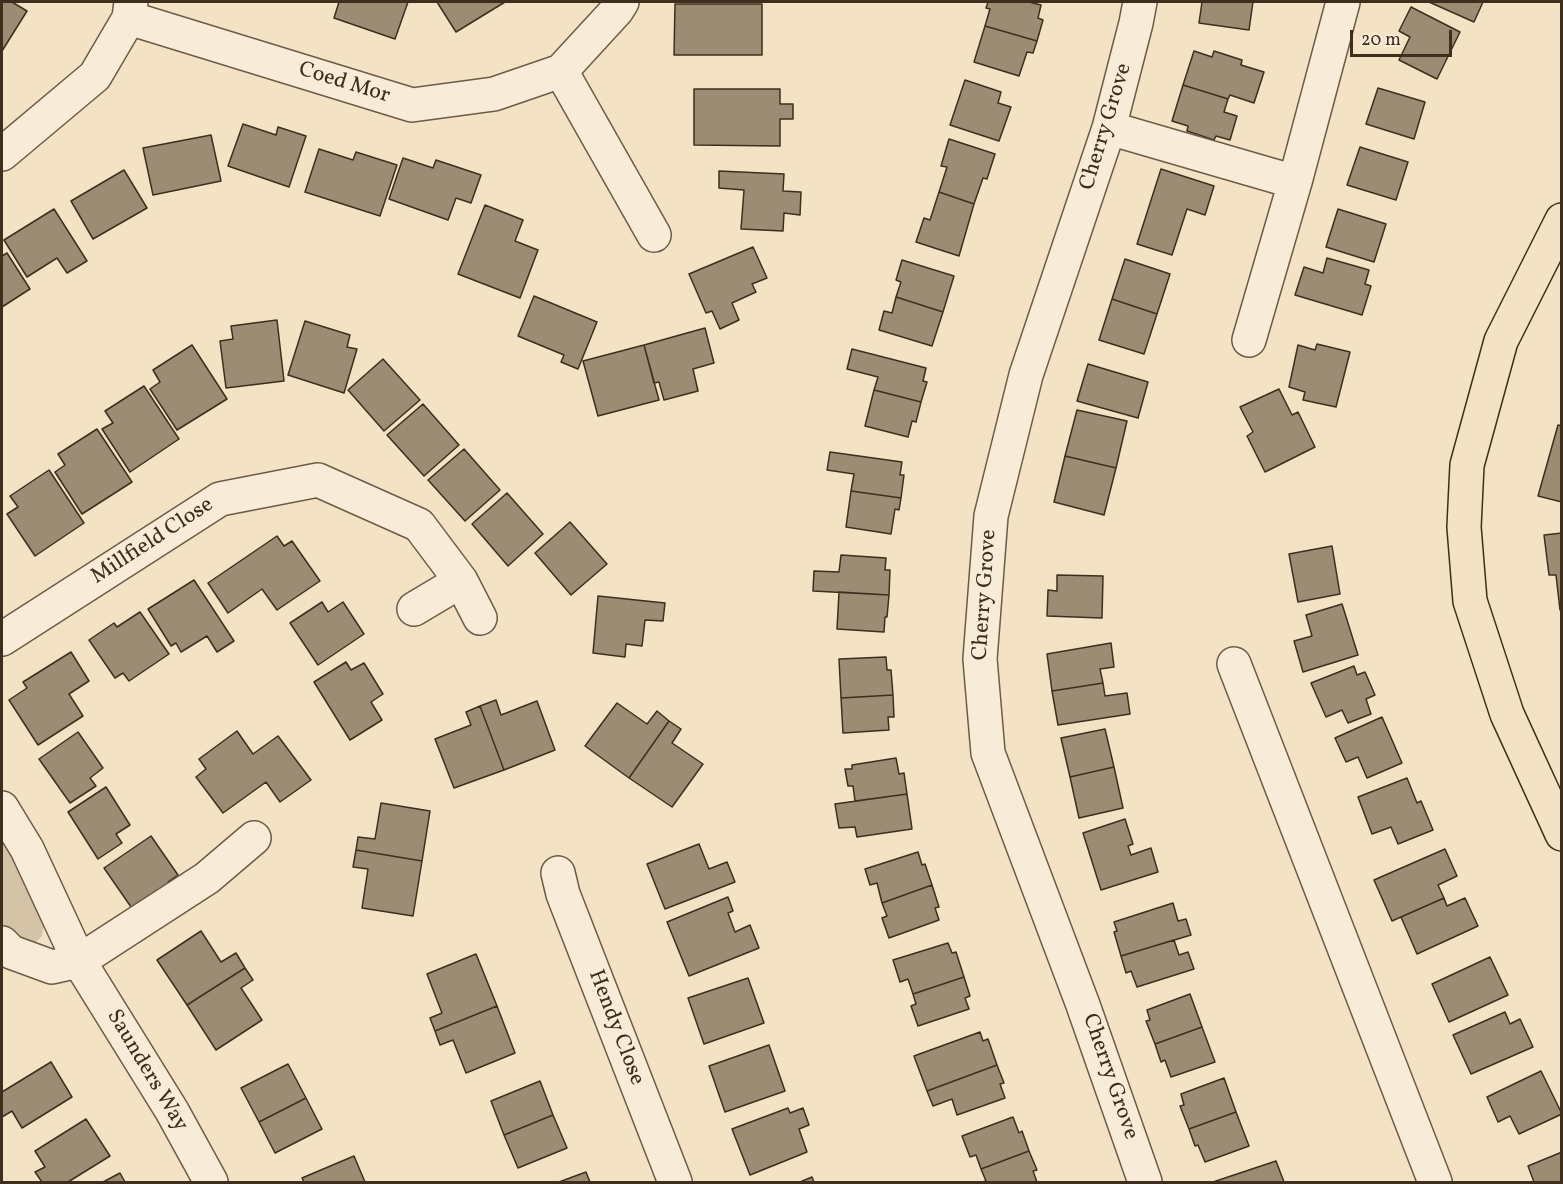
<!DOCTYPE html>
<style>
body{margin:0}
#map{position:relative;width:1563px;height:1184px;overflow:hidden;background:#f4e2c4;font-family:Vollkorn,serif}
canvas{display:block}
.frame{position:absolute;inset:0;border:3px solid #3e2e1d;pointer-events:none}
.scale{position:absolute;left:1350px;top:30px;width:102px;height:27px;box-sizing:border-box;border:3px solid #3e2e1d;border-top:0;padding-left:8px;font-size:18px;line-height:21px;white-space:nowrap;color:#3e2e1d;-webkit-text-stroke:4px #f8ecd9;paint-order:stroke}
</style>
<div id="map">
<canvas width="1563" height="1184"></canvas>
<div class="frame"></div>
<div class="scale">20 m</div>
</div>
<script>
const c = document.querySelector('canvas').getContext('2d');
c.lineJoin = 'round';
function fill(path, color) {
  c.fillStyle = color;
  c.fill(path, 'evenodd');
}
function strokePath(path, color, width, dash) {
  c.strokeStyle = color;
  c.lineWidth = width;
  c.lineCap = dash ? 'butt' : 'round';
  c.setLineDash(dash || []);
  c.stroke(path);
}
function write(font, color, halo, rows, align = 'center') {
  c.font = font + ' Vollkorn,serif';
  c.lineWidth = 6;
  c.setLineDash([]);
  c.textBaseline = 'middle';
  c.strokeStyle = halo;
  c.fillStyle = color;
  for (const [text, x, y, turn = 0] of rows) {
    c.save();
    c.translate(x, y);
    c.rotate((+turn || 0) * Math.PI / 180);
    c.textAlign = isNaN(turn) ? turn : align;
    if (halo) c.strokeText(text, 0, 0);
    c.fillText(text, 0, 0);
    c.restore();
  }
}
fill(new Path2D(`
 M2,830L44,924L42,936L35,943L14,939L2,927Z`), '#d5c3a8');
const building = new Path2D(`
 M2,2H12L27,11L2,51Z
 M339,2H408L395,39L334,18Z
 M437,2H505L456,32Z
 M988,2H1029L1041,5L1038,18L1043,20L1037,41L985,26L990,9L986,8Z
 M1202,2H1253L1249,30L1199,23Z
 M1429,2H1483L1474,22Z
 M675,4H762V55H674Z
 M1411,7L1460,32L1437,79L1399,60L1410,37L1399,31Z
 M985,26L1037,41L1033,53L1027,52L1019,76L974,62Z
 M1194,51L1212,57L1214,51L1242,60L1241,65L1264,72L1254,103L1230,95L1228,99L1183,85Z
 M965,80L1001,92L998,103L1011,107L999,141L950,125Z
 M1183,85L1228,99L1224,112L1237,116L1230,140L1216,136L1214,140L1187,131L1188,126L1172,121Z
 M1378,88L1425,102L1414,139L1366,124Z
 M694,89H780V104H793V119H780V146L694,145Z
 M243,124L276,135L278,127L306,136L289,187L228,166Z
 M211,135L221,181L153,195L143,148Z
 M949,139L995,154L987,179L983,178L974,204L939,192L947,167L941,166Z
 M1360,147L1408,162L1396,200L1347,185Z
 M319,149L353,160L356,152L397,165L380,216L305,192Z
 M403,158L433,168L436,160L481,175L471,203L456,198L448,220L389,199Z
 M1161,169L1214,186L1205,215L1187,209L1172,255L1137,244Z
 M124,170L147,208L93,239L71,201Z
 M719,171L784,174L783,191L801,192L800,215L784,213L783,231L741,229L744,190L719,188Z
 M939,192L974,204L959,256L916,242L924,218L930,220Z
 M485,205L523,220L515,241L538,250L520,298L458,274Z
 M54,209L87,261L67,273L57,258L27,277L4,240Z
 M1338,209L1386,224L1374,262L1326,247Z
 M753,247L767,278L752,284L756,292L732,303L739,320L720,329L712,311L706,313L689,274Z
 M7,253L30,289L2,307V256Z
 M1327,258L1369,270L1365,284L1371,286L1362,315L1295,295L1304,267L1323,273Z
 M1125,259L1170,274L1157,314L1112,299Z
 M902,260L954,276L943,312L896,297L901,282L896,280Z
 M534,296L597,322L578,369L561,362L564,355L518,336Z
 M896,297L943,312L932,346L879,330L884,311L892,313Z
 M1112,299L1157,314L1144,354L1099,340Z
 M277,320L284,381L226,388L220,341L233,339L231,326Z
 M305,321L350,335L347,347L357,349L344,393L288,375Z
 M705,328L714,363L693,369L698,391L664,400L659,382L654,383L644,345Z
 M1317,344L1350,352L1336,407L1303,400L1305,392L1289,387L1298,345L1315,350Z
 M192,345L227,399L177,430L150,389L160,382L153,370Z
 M644,345L659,400L598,416L583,361Z
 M852,349L926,368L923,381L927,382L921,402L874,390L878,377L847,369Z
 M383,359L420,400L384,431L348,390Z
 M1088,364L1148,382L1138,418L1077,401Z
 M144,386L179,439L130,472L102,429L113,423L105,411Z
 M1279,389L1292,415L1298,412L1315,447L1265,472L1247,436L1253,432L1240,407Z
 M874,390L921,402L916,422L912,421L908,437L865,426Z
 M423,404L459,445L424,476L387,435Z
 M1077,410L1127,421L1116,468L1065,456Z
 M1558,425L1562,426V502L1538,496Z
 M97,429L132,482L82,514L55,472L65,465L58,454Z
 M464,449L500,490L465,521L428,480Z
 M830,452L902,462L900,475H904L901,498L851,491L854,474L827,470Z
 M1065,456L1116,468L1104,515L1054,502Z
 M49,470L84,523L35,556L7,514L18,507L10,496Z
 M851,491L901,498L899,510L895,509L891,534L846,527Z
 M507,493L543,534L508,566L472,524Z
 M570,522L607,564L571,595L535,553Z
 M1562,533V610H1560L1556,575H1549L1544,535Z
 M277,536L284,546L292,541L320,581L277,610L262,589L228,613L208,583Z
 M1332,546L1340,594L1298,602L1289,554Z
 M841,555L886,558L885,570H890L889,595L813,591L814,571L839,572Z
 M1057,575L1103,576L1102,618L1047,616L1048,590L1057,591Z
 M194,580L234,641L217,652L207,636L181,652L176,643L171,646L148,609Z
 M839,592L889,595L887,617H885L884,632L837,629Z
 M598,596L665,603L663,621L645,620L642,646L626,644L625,657L593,653Z
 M322,602L328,612L343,602L364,634L318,665L290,623Z
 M1342,604L1358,655L1303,672L1294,641L1312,636L1306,615Z
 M140,612L169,654L129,681L123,673L115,678L89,640L114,623L117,627Z
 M1111,643L1114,667L1100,669L1103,683L1052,691L1047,654Z
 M71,652L89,681L69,694L83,716L38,745L9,700L27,688L23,682Z
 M886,657L887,670H891L893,695L841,698L839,659Z
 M346,662L351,670L364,663L383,694L371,702L382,720L350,740L314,682Z
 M1354,666L1357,675L1365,672L1375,695L1366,699L1371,714L1348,723L1342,710L1326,717L1311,683Z
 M1103,683L1105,696L1127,693L1130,714L1058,725L1052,691Z
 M893,695L894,717H888L889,730L843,733L841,698Z
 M496,700L501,715L537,701L555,750L504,770L480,706Z
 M617,703L647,724L657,711L669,721L629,778L585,746Z
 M480,706L504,770L454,788L435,739L471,725L466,712Z
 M1382,717L1402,763L1367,778L1358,757L1346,762L1335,738Z
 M669,721L681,729L672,743L703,764L672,807L629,778Z
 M1105,729L1114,767L1070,777L1061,738Z
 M237,731L253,754L278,736L311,780L280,802L266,782L223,813L196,777L206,769L199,759Z
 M78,732L103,768L90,778L96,786L70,803L39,759Z
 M896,758L899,774L904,773L907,794L855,801L853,786H848L845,769H852V765Z
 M1114,767L1123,808L1079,818L1070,777Z
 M1407,778L1417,803L1421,801L1433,830L1398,844L1391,827L1372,834L1358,797Z
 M106,787L130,825L116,834L122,843L98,859L68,812Z
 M907,794L912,829L857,837L855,827L839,828L835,804Z
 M381,803L430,811L422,861L356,850L358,837L375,839Z
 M1125,819L1133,844L1128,846L1131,855L1151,848L1158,872L1101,890L1083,833Z
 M151,836L178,875L168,882L175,892L138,917L104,868Z
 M699,844L709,869L727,862L735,882L665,909L647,864Z
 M1445,849L1457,876L1438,885L1444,898L1392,921L1374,880Z
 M356,850L422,861L413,916L362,908L368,869L353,867Z
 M918,852L922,865L925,864L932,885L882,903L877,883L870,885L865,869Z
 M932,885L939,907L935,908L939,920L889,938L882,918L887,916L882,903Z
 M728,897L733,911L728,913L735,932L750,925L759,948L689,976L667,922Z
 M1444,898L1447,906L1465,898L1478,926L1417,954L1401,917Z
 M1173,903L1178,921L1186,919L1191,935L1121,956L1114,932L1117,931L1114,922Z
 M201,931L221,962L236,953L245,968L187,1005L157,960Z
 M1174,940L1179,955L1188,952L1194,969L1137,987L1131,971L1126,973L1121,956Z
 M948,943L952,953L956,952L964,977L913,994L908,979L900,982L893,960Z
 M476,954L497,1006L435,1031L430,1018L442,1013L427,974Z
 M1490,957L1508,995L1449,1022L1432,984Z
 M245,968L253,980L241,988L262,1020L216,1050L187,1005Z
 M964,977L970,996L965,998L969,1009L918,1026L911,1006L916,1004L913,994Z
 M748,978L764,1023L704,1044L688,998Z
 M1190,994L1202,1027L1155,1044L1146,1021L1150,1020L1147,1010Z
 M497,1006L515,1053L466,1073L453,1040L440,1045L435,1031Z
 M1505,1012L1510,1024L1520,1019L1533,1047L1471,1074L1453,1035Z
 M1202,1027L1215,1062L1171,1077L1165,1060L1161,1062L1155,1044Z
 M980,1032L983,1041L988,1039L997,1065L927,1091L914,1056Z
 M769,1045L785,1091L725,1112L709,1066Z
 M51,1062L72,1097L22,1128L12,1111L2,1117V1092Z
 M288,1064L306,1098L259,1122L241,1088Z
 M997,1065L1004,1083L1000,1084L1005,1098L957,1115L952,1099L933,1106L927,1091Z
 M1541,1071L1562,1114L1519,1134L1510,1116L1498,1122L1487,1097Z
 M1224,1078L1236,1112L1189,1129L1180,1106L1184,1105L1181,1094Z
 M540,1081L553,1115L504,1135L491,1101Z
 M306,1098L322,1129L275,1153L259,1122Z
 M788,1108L790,1113L803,1108L809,1125L799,1129L807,1152L750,1175L732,1129Z
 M1236,1112L1249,1146L1205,1162L1198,1145L1195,1146L1189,1129Z
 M553,1115L567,1148L518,1168L504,1135Z
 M1013,1117L1019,1133L1022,1131L1029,1151L981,1169L976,1155L970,1157L962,1136Z
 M86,1119L110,1156L68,1182H42L35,1172L45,1167L35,1151Z
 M1029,1151L1037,1170L1033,1171L1037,1182H982L986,1181L981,1169Z
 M1562,1152V1182H1534L1528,1166Z
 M354,1156L365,1182H304L302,1178Z
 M1276,1161L1284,1182H1213Z
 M586,1172L590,1182H559Z
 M120,1173L125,1182H103Z
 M812,1177L814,1182H800Z`);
fill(building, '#9d8c74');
strokePath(building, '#3e2e1d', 1.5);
const minor = new Path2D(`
 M1140,2L1136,23L1109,128L1026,375L991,516L980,659L988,753L1083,1005L1145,1182
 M129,18L412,105L494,94L561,71L617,10L622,2
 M561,71L654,235
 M1109,128L1295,182
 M2,154L95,76L129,18L131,2
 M1249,340L1295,182L1343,2
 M414,609L461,581
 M2,639L220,499L318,480L419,525L461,581L480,618
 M1234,664L1435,1182
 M2,808L27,849L79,961L172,1111L211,1182
 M558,873L563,894L675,1182
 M2,943L11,952L52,967L79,961L207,878L254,838`);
const major = new Path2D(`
 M1562,220L1501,341L1467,465L1464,527L1470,601L1507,714L1562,834`);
strokePath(minor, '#6c5b47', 36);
strokePath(major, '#3e2e1d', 36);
strokePath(minor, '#f8ecd9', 33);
strokePath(major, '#f4e2c4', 33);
write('22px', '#3e2e1d', '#f8ecd9', [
 ["Coed Mor",344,84,17],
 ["Cherry Grove",1107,127,-73],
 ["Millfield Close",153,542,-33],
 ["Cherry Grove",986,595,-86],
 ["Hendy Close",615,1028,69],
 ["Saunders Way",146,1071,59],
 ["Cherry Grove",1109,1077,71]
]);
</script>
